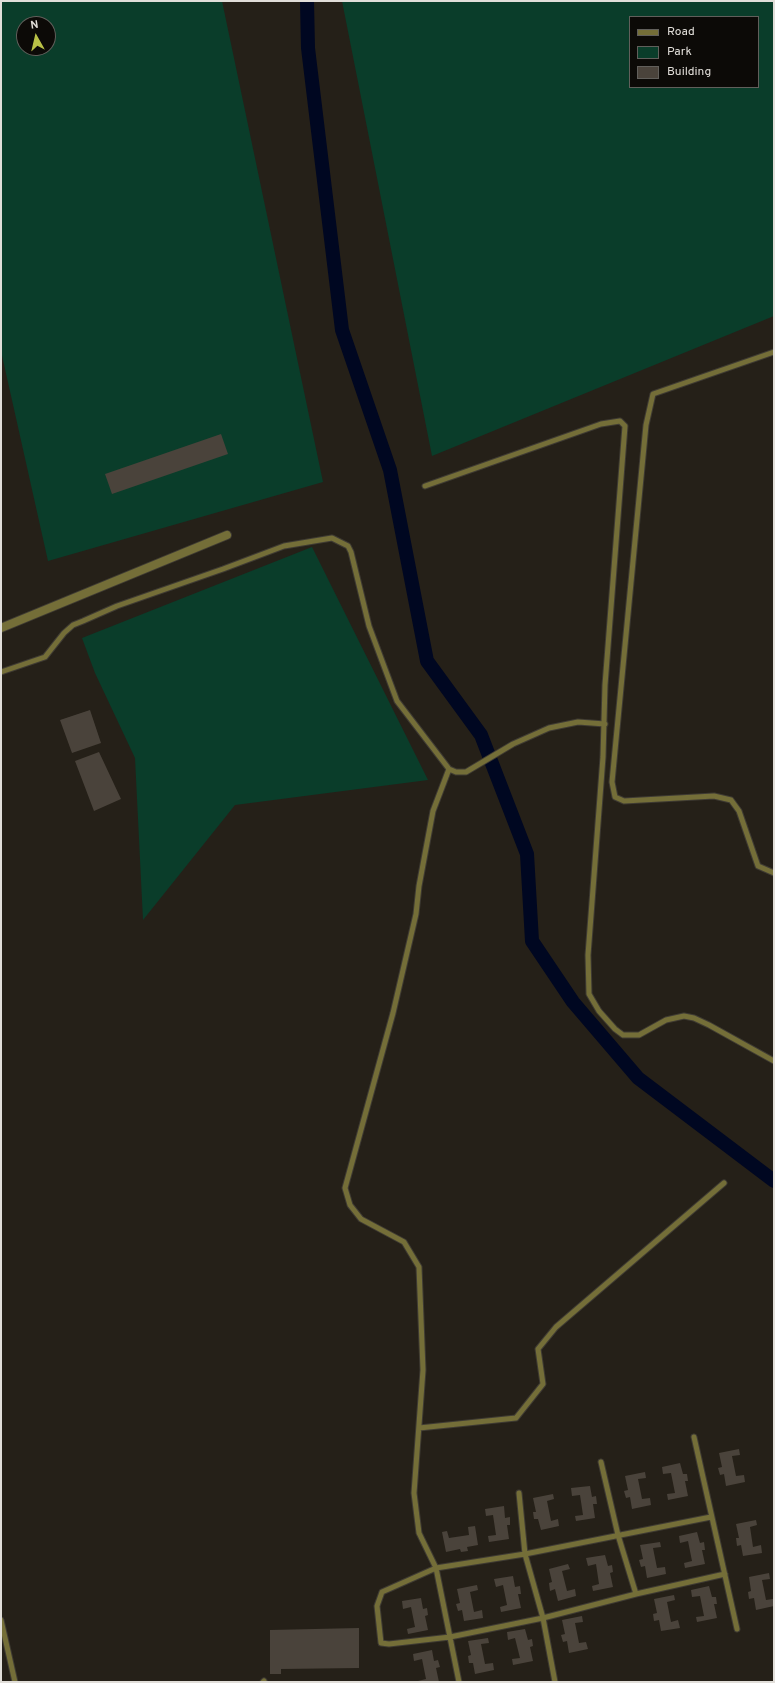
<!DOCTYPE html>
<style>
body{margin:0}
#map{position:relative;width:775px;height:1683px;overflow:hidden;background:#252018;font-family:Overpass,sans-serif}
canvas{display:block}
.frame{position:absolute;inset:0;border:2px solid #e1ded9;pointer-events:none}
.legend{position:absolute;left:629px;top:16px;width:130px;height:72px;box-sizing:border-box;background:#0c0a07;border:1px solid #615f5b;margin:0;padding:5px 7px;list-style:none;font-size:12px;color:#e1ded9}
.legend li{display:flex;align-items:center;gap:8px;height:20px}
.legend b{width:20px;border:1px solid #615f5b}
.north{position:absolute;left:16px;top:16px;width:40px;height:40px;box-sizing:border-box;background:#0c0a07;border:1px solid #615f5b;border-radius:50%;rotate:352deg;font-size:11px;font-weight:700;line-height:16px;text-align:center;color:#e1ded9}
.north::after{content:'';display:block;margin:auto;width:14px;height:18px;background:#b9c146;clip-path:polygon(50% 0,100% 100%,50% 72%,0 100%)}
</style>
<div id="map">
<canvas width="775" height="1683"></canvas>
<div class="frame"></div>
<ul class="legend">
<li><b style="height:5px;background:#746e38"></b>Road</li>
<li><b style="height:11px;background:#0a3d2a"></b>Park</li>
<li><b style="height:11px;background:#4a433b"></b>Building</li>
</ul>
<div class="north">N</div>
</div>
<script>
const c = document.querySelector('canvas').getContext('2d');
c.lineJoin = 'round';
function fill(path, color) {
  c.fillStyle = color;
  c.fill(path, 'evenodd');
}
function strokePath(path, color, width, dash) {
  c.strokeStyle = color;
  c.lineWidth = width;
  c.lineCap = dash ? 'butt' : 'round';
  c.setLineDash(dash || []);
  c.stroke(path);
}
fill(new Path2D(`
 M1,1H222L323,482L48,561L1,351ZM24,24H48V48H24Z
 M342,1H774V316L432,456ZM630,17H758V87H630Z
 M312,547L428,780L235,805L143,920L135,758L95,673L82,638Z`), '#0a3d2a');
strokePath(new Path2D(`
 M307,1L308,48L342,330L390,470L427,661L481,735L527,854L532,941L573,1002L638,1078L774,1181`), '#000721', 14);
fill(new Path2D(`
 M221,434L228,454L112,494L105,474Z
 M90,710L101,743L72,753L60,720Z
 M99,752L121,799L94,811L75,761Z
 M739,1449L740,1455L732,1456L736,1476L744,1475L745,1482L726,1486L724,1474L720,1475L718,1468L722,1467L719,1453Z
 M680,1463L683,1474H687L688,1481H685L688,1496L668,1500L667,1494L675,1493L671,1473L663,1474L662,1467Z
 M645,1472L646,1478L638,1479L642,1499L650,1498L651,1505L632,1509L630,1497L626,1498L624,1491L628,1490L625,1476Z
 M590,1486L592,1497L596,1496L597,1504H593L595,1518L576,1521L575,1516L583,1515L580,1495L572,1496L571,1488Z
 M553,1494L554,1499L547,1501L551,1521L558,1519L559,1526L541,1530L538,1519H534L533,1512H536L533,1498Z
 M504,1506L505,1518L510,1517V1525H507L509,1539L489,1542L488,1536L496,1535L493,1515L486,1516L485,1509Z
 M756,1520L757,1525L750,1527L753,1547L761,1545L762,1553L743,1556L741,1545L737,1546L736,1538H739L736,1524Z
 M475,1526L478,1545L467,1547L468,1551L461,1552L460,1549L446,1552L442,1532L447,1531L449,1538L469,1535L468,1527Z
 M697,1532L700,1543L704,1542L705,1550H702L705,1564L685,1568L684,1563L692,1561L688,1541L680,1543L679,1536Z
 M660,1542L661,1547L653,1548L657,1568L665,1567L666,1574L647,1578L645,1566L641,1567L639,1560L643,1559L640,1545Z
 M605,1555L608,1566L612,1565L613,1572L610,1573L613,1587L593,1591L592,1586L599,1584L596,1564L588,1566L586,1558Z
 M568,1564L570,1569L562,1571L567,1591L575,1589L576,1596L558,1601L555,1589L550,1591L549,1583L552,1582L549,1569Z
 M769,1573L770,1579L762,1580L766,1600L773,1599L774,1606L756,1610L754,1598L749,1599L748,1592L751,1591L749,1577Z
 M513,1576L515,1587L520,1586L521,1594H518L521,1608L501,1612L500,1607L507,1605L503,1585L496,1587L494,1579Z
 M477,1585L478,1590L470,1592L474,1612L482,1610L483,1618L464,1621L462,1610L458,1611L456,1604L460,1603L457,1589Z
 M709,1586L712,1597H716L717,1604H714L717,1618L697,1622L696,1617L704,1616L700,1596L692,1597L691,1590Z
 M674,1595L675,1600L667,1602L671,1622L678,1620L680,1628L661,1631L659,1620L654,1621L653,1614L657,1613L654,1599Z
 M421,1598L423,1609L427,1608L428,1615L425,1616L428,1630L408,1634L407,1629L415,1627L411,1607L403,1609L402,1601Z
 M582,1616L583,1622L575,1623L579,1643L586,1642L588,1649L569,1653L567,1641L563,1642L561,1635L565,1634L562,1620Z
 M359,1628V1668L281,1669V1674H270V1630Z
 M525,1629L528,1640L532,1639L533,1646L530,1647L533,1661L513,1665L512,1659L520,1658L515,1638L508,1640L507,1632Z
 M488,1638L489,1643L481,1644L485,1664L493,1663L494,1670L475,1674L473,1663H469L468,1656L471,1655L468,1641Z
 M432,1650L434,1661L438,1660L440,1667L436,1668L439,1682H418V1681L426,1679L422,1659L414,1661L413,1654Z`), '#4a433b');
const lane = new Path2D(`
 M774,352L653,394L646,425L612,782L615,797L624,801L714,796L731,800L739,811L758,866L774,873
 M425,486L601,424L620,421L625,426L605,685L603,757L588,955L589,994L599,1011L615,1029L623,1035H639L666,1020L684,1016L694,1018L709,1025L774,1061
 M1,672L45,657L64,633L73,625L83,621L117,606L223,569L284,546L332,538L348,546L351,552L369,626L397,701L449,769L456,772H466L513,744L549,728L578,722L605,724
 M449,769L433,811L419,886L416,914L393,1013L345,1188L350,1205L361,1219L404,1242L419,1267L423,1370L414,1493L419,1533L436,1568L459,1682
 M419,1428L516,1418L543,1384L538,1349L556,1327L724,1183
 M694,1437L737,1629
 M601,1462L618,1535L636,1594
 M519,1493L525,1554L543,1618L555,1682
 M711,1517L525,1554L436,1568L382,1592L377,1606L381,1643L389,1644L450,1637L543,1618L636,1594L725,1574
 M1,1620L15,1682
 M263,1682L264,1681`);
const street = new Path2D(`
 M1,628L227,535`);
strokePath(lane, '#3f3b33', 7);
strokePath(street, '#3f3b33', 10);
strokePath(lane, '#746e38', 5);
strokePath(street, '#746e38', 8);
</script>
